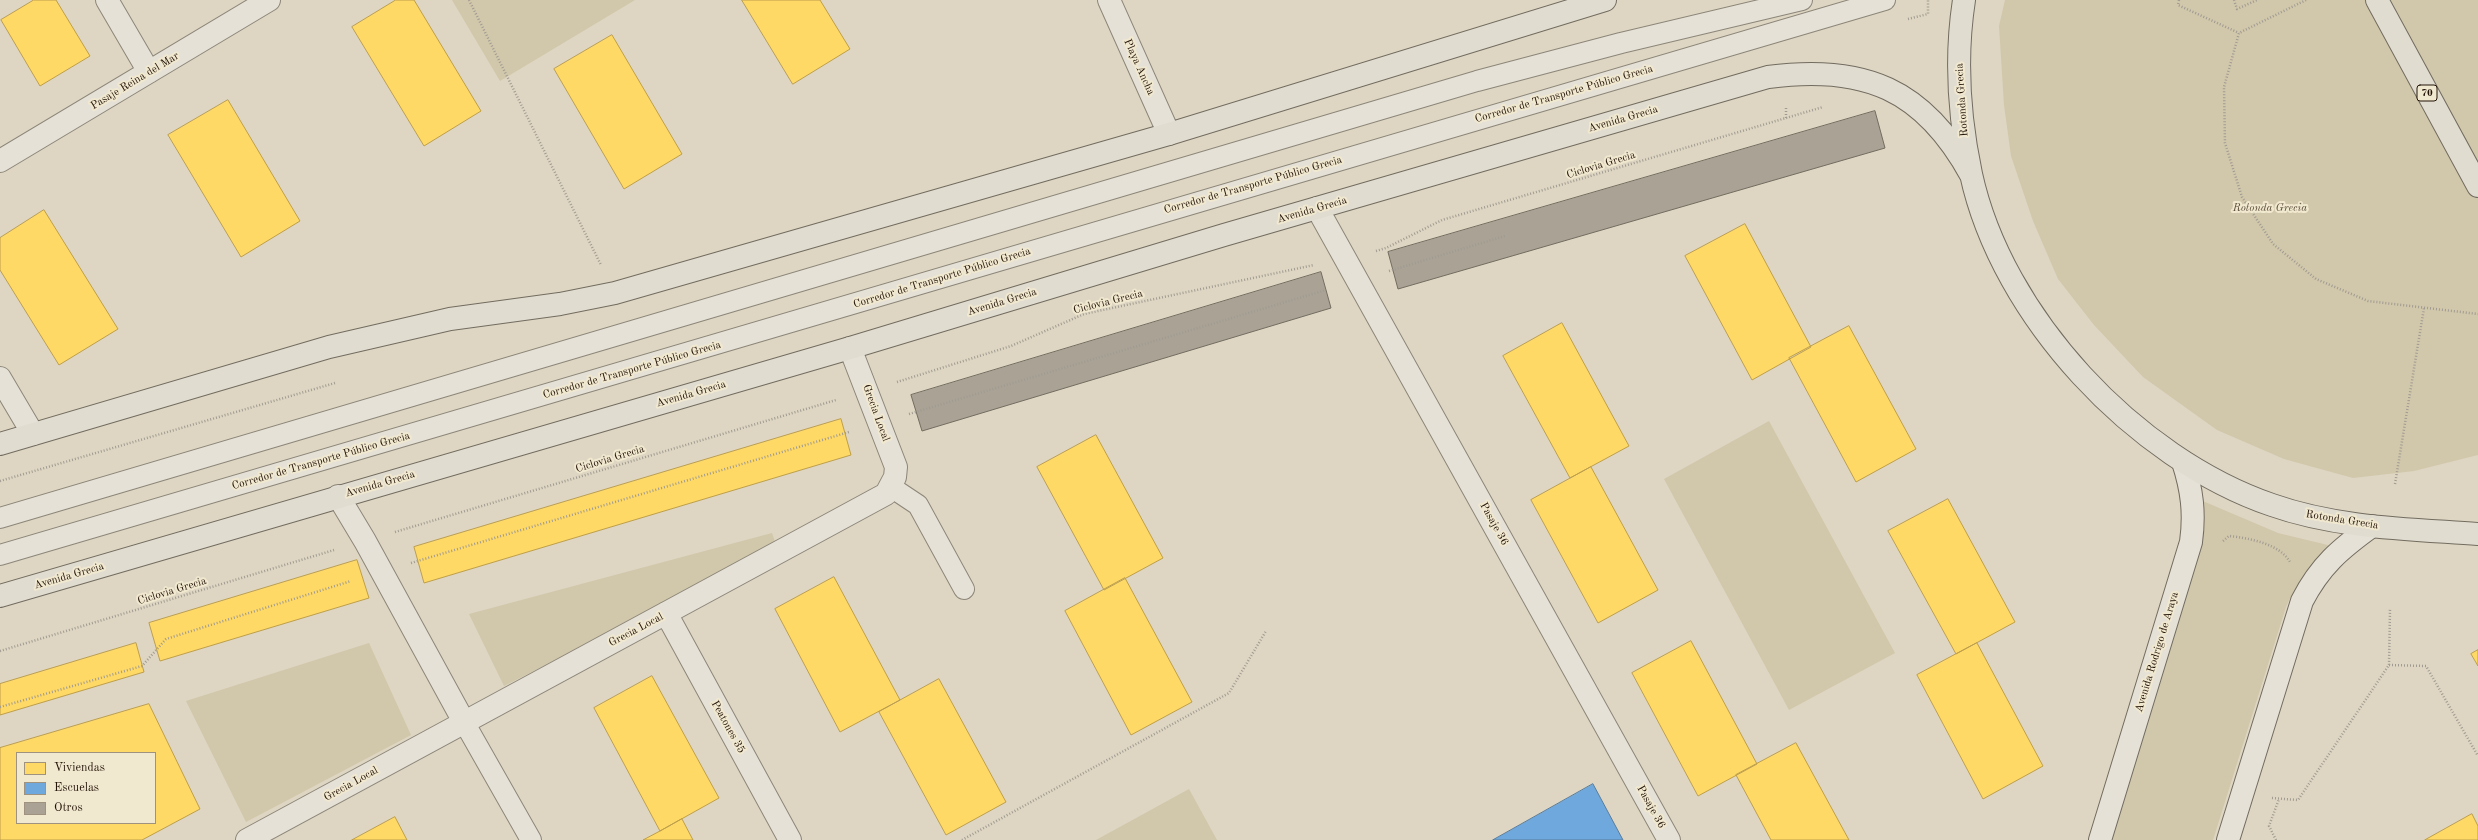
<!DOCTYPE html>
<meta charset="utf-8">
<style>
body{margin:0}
#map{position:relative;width:2478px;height:840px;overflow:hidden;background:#ded6c2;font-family:"Old Standard TT",serif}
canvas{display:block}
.legend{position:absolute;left:16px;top:752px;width:140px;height:72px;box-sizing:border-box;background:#f1e8d0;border:1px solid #9f9380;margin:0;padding:5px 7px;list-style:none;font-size:12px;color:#231407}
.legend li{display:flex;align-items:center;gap:8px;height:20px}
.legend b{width:20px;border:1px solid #9f9380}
</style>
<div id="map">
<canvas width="2478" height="840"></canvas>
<ul class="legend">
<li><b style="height:11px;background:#ffd966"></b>Viviendas</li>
<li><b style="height:11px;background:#6fa8dc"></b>Escuelas</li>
<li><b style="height:11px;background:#a9a295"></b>Otros</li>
</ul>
</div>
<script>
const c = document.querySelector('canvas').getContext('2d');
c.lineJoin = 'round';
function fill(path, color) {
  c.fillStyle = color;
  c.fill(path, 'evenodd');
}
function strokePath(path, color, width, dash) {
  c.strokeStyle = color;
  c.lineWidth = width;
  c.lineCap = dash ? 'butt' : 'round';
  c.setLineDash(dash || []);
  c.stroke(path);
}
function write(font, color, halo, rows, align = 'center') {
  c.font = font + ' "Old Standard TT",serif';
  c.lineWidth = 4;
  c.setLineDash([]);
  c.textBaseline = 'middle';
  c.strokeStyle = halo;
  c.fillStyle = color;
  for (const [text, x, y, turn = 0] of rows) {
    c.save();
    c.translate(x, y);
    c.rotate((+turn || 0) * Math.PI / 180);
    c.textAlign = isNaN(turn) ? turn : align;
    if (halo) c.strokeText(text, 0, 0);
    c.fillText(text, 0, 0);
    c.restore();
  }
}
fill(new Path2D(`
 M452,0H635L500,81Z
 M2005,0H2478V455L2414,471L2353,478L2284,459L2217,430L2143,377L2094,325L2058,279L2033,221L2011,156L2004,105L1999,26Z
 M1769,421L1895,653L1789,710L1664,479Z
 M2198,499L2278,533L2336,547C2310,567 2300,577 2286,607L2213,840H2109Z
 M772,533L777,548L504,686L469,614Z
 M369,643L411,735L246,822L186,701Z
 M1189,789L1217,840H1096Z`), '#d1c7ab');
const homes = new Path2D(`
 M34,0H56L90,56L40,86L1,20Z
 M396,0H414L481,111L424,146L352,27Z
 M742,0H820L850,49L793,84Z
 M612,35L682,154L624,189L554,69Z
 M228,100L300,221L241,257L168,135Z
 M44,210L118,329L59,365L0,270V238Z
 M1745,224L1811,347L1752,380L1685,256Z
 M1562,323L1629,446L1570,478L1503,356Z
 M1849,326L1916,449L1856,482L1789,358Z
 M841,419L851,455L424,583L414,547Z
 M1096,435L1163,558L1104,590L1037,467Z
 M1591,467L1658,590L1598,623L1531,500Z
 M1948,499L2015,622L1956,654L1888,531Z
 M357,560L369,598L160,661L149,623Z
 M834,577L900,700L840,732L775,609Z
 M1125,578L1192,702L1131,735L1065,611Z
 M1691,641L1757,764L1698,796L1632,673Z
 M136,643L144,672L0,715V684Z
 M1977,643L2043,766L1983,799L1917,675Z
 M2478,650V666L2471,654Z
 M652,676L719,798L660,831L594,708Z
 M939,679L1006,802L946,835L879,712Z
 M149,704L200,809L142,840H0V748ZM17,753H155V823H17Z
 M1796,743L1849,840H1771L1736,775Z
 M2472,814L2478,826V840H2425Z
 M395,817L407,840H352Z
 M682,819L693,840H643L660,831Z`);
fill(homes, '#ffd966');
strokePath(homes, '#bd9e4a', 1);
const schools = new Path2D(`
 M1593,784L1623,840H1493Z`);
fill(schools, '#6fa8dc');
strokePath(schools, '#587c9c', 1);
const building = new Path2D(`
 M1875,111L1885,148L1398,289L1388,252Z
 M1321,272L1331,308L922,431L911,395Z`);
fill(building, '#a9a295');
strokePath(building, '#726c60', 1);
const lane = new Path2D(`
 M891,487L918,505L964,589
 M0,518L1477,81L1621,43L1802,0
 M0,555L1885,0
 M464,722L531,840`);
const street = new Path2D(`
 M107,0L149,72
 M1109,0L1169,134
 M0,161L269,0
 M1317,208L1669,840
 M0,378L33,434
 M338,496L365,541L464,722
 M666,613L790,840
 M247,840L886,494L895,477L896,467L850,348`);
const secondary = new Path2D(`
 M2100,840L2191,542C2195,513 2192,490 2183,462
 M2228,840L2302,601C2320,566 2340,549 2372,526`);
const primary = new Path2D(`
 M1964,0C1955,58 1959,117 1971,174C2002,317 2135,458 2272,505C2337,528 2409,529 2478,534
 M0,444L329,347L450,319L560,304L615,293L1169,134L1605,0
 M0,596L850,348L1224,235L1768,77C1864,64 1924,89 1971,175`);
const highway = new Path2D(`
 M2377,0L2478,186`);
strokePath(lane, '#8c8679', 22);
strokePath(street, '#8c8679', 24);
strokePath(secondary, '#726c60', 24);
strokePath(primary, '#726c60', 24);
strokePath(highway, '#726c60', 24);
strokePath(new Path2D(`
 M469,0L601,265
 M2179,0L2178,5L2239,33
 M2234,0L2237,9L2257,0
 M2306,0L2239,33L2224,87L2225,143L2242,197L2273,244L2316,279L2368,301L2478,314
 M1908,19L1928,14V0
 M1786,118V107
 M1376,251L1386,248L1442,220L1823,107
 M1389,271L1505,236
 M897,382L1011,346L1084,314L1314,265
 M909,414L1326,290
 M0,481L335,383
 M2395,484L2424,308
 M395,532L836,400
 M2223,541L2229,536C2249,538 2280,544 2290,562
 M411,563L849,432
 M0,651L334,550
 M2389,665L2426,666L2478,756
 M0,707L142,666L166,639L351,581
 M2272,798L2298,800L2389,665L2390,609
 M962,840L1229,693L1266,631
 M2276,840L2269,826L2279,799`), '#a09b92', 2.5, [1, 2]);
strokePath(lane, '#e5e1d7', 20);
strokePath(street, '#e5e1d7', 22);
strokePath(secondary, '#e5e1d7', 22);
strokePath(primary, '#e1dcd0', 22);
strokePath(highway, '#e1dcd0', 22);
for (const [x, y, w] of [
 [2427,93,20]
]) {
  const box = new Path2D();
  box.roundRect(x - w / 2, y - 8, w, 16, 3);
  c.fillStyle = '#f1e8d0';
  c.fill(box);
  strokePath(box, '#231407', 1);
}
write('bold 10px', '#231407', null, [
 ["70",2427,93]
]);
write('11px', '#231407', '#f1e8d0', [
 ["Playa Ancha",1139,67,66],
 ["Pasaje Reina del Mar",135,81,-31],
 ["Corredor de Transporte Público Grecia",1564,94,-16],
 ["Rotonda Grecia",1962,100,-94],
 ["Avenida Grecia",1623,119,-16],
 ["Ciclovia Grecia",1601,165,-17],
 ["Corredor de Transporte Público Grecia",1253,185,-16],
 ["Avenida Grecia",1312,210,-16],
 ["Corredor de Transporte Público Grecia",942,278,-17],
 ["Avenida Grecia",1002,302,-17],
 ["Ciclovia Grecia",1108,302,-14],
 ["Corredor de Transporte Público Grecia",632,370,-16],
 ["Avenida Grecia",691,394,-16],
 ["Grecia Local",876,413,70],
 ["Ciclovia Grecia",610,459,-17],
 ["Corredor de Transporte Público Grecia",321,461,-16],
 ["Avenida Grecia",380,484,-16],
 ["Rotonda Grecia",2342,520,9],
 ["Pasaje 36",1494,524,61],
 ["Avenida Grecia",69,576,-16],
 ["Ciclovia Grecia",172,591,-17],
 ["Grecia Local",636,630,-28],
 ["Avenida Rodrigo de Araya",2157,652,-73],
 ["Peatones 35",728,727,61],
 ["Grecia Local",351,784,-29],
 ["Pasaje 36",1651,807,61]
]);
write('italic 11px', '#5c4e3a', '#f1e8d0', [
 ["Rotonda Grecia",2270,208]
]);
</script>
